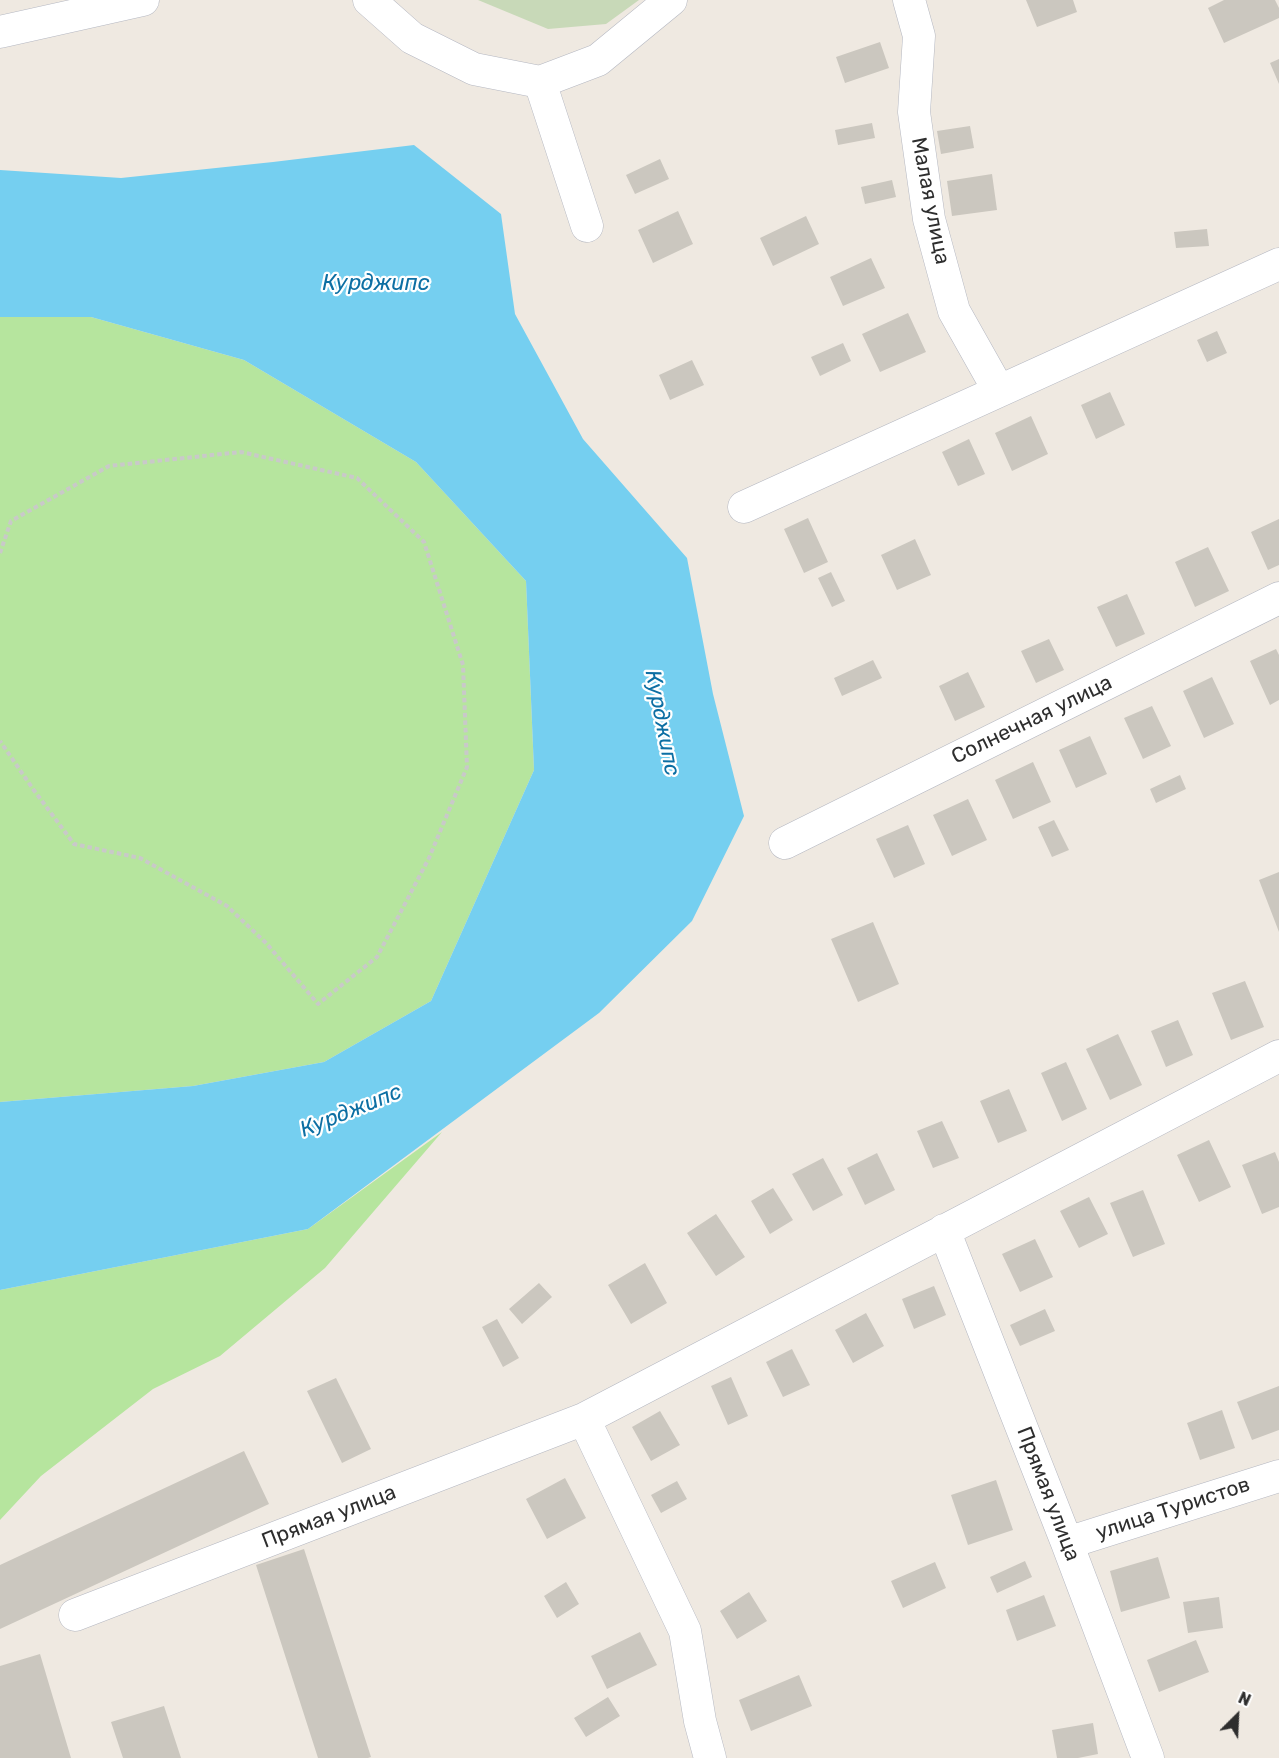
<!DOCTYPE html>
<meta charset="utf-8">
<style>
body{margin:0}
#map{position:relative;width:1279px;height:1758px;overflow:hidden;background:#efe9e1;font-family:Rubik,sans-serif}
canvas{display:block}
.north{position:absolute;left:1207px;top:1686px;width:60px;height:60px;-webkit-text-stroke:4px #fff;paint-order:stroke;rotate:24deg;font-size:16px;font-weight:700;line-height:24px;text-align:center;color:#2e2e2e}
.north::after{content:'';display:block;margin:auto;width:21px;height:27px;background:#2e2e2e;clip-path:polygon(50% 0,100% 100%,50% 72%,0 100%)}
</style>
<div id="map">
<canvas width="1279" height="1758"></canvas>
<div class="north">N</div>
</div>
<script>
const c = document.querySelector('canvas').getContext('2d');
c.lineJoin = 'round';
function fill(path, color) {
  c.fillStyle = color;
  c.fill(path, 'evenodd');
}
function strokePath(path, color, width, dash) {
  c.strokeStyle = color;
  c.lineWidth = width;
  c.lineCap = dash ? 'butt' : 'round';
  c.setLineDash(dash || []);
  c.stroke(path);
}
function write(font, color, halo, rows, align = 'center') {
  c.font = font + ' Rubik,sans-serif';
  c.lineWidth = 4.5;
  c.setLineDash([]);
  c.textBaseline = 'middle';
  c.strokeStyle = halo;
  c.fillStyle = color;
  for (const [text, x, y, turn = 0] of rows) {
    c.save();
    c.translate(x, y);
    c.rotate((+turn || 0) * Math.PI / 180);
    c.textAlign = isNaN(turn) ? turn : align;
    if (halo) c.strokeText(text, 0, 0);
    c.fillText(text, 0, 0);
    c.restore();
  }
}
fill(new Path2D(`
 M0,317H91L244,360L416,462L526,581L534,770L431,1001L324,1062L193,1086L0,1102Z
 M442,1132L325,1268L220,1356L153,1389L41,1476L0,1520V1290L308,1229Z`), '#b6e59e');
fill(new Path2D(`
 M478,0H639L606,24L548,29Z`), '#c8d9b8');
fill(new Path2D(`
 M414,145L501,214L515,314L583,439L687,558L713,694L744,816L692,921L599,1013L308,1229L0,1290V1102L193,1086L324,1062L431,1001L534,770L526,581L416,462L244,360L91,317H0V170L121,178L273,162Z`), '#75cff0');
fill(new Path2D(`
 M1026,0H1073L1077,12L1037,27Z
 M1224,0H1275L1279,8V18L1224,43L1208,8Z
 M880,42L889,68L845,83L836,57Z
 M1279,59V84L1270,63Z
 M872,123L875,138L838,145L835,130Z
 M970,126L974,148L941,154L937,131Z
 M660,159L669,179L635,194L626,175Z
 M992,174L997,210L952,216L947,181Z
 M892,180L896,197L865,204L861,187Z
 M678,211L693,244L653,263L638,230Z
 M806,216L819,244L773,266L760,238Z
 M1207,229L1209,246L1176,248L1174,232Z
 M871,258L885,288L843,306L830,277Z
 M908,313L926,352L880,372L862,334Z
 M1217,331L1227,353L1207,362L1197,340Z
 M843,343L851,361L820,376L811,357Z
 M692,360L704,385L670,400L659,375Z
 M1110,392L1125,425L1096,439L1081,405Z
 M1031,416L1048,454L1012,471L995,433Z
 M969,439L985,474L958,486L942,452Z
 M808,518L828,562L804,573L784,529Z
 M1279,519V565L1268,570L1251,532Z
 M915,539L931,575L897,590L881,555Z
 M1208,547L1229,591L1195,607L1175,562Z
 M831,572L845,601L832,607L818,578Z
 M1127,594L1145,634L1116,647L1097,607Z
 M1049,639L1064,670L1036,683L1021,651Z
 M1276,649L1279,655V700L1270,705L1250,661Z
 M873,660L882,678L842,696L834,678Z
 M968,672L985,707L955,721L939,686Z
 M1212,677L1234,724L1204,738L1183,691Z
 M1152,706L1171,746L1143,759L1124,718Z
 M1090,736L1107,774L1076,788L1059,750Z
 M1033,762L1051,802L1013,819L995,780Z
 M1180,775L1186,789L1156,803L1150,789Z
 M968,799L987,840L952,856L933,815Z
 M1054,820L1069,850L1052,857L1038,827Z
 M908,825L925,864L894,878L876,839Z
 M1279,872V932L1259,880Z
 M873,922L899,984L858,1002L831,939Z
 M1245,981L1264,1027L1231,1040L1212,993Z
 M1178,1020L1193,1055L1166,1067L1151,1031Z
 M1118,1034L1142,1085L1110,1100L1086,1049Z
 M1066,1062L1087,1109L1062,1121L1041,1073Z
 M1009,1089L1027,1131L998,1143L980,1101Z
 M942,1121L959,1158L933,1168L917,1131Z
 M1209,1140L1231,1187L1199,1202L1177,1155Z
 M1275,1152L1279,1162V1207L1262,1214L1242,1165Z
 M877,1153L895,1190L865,1205L847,1168Z
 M823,1158L843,1195L813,1211L792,1174Z
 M773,1188L793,1220L770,1234L751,1201Z
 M1143,1190L1165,1244L1133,1257L1110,1203Z
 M1089,1197L1108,1234L1079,1248L1060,1211Z
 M716,1214L745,1257L716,1276L687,1233Z
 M1035,1239L1053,1277L1020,1292L1002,1254Z
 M645,1263L667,1303L631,1324L608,1285Z
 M539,1283L552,1297L522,1324L509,1309Z
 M934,1286L946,1315L914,1329L902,1299Z
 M1045,1309L1055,1331L1020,1346L1010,1325Z
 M866,1313L884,1346L853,1363L835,1330Z
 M497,1319L519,1358L503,1367L482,1327Z
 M792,1349L810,1385L783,1397L766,1362Z
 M731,1377L748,1416L728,1425L711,1386Z
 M336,1378L371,1449L342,1463L307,1391Z
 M1279,1386V1430L1252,1440L1237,1402Z
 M1222,1410L1235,1448L1200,1460L1187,1423Z
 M660,1411L680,1445L651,1461L632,1427Z
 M244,1451L269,1504L0,1629V1565Z
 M565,1478L586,1518L547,1539L526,1499Z
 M996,1480L1013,1530L968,1545L951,1495Z
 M677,1481L687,1499L661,1513L651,1495Z
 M304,1549L371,1757L368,1758H318L256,1565Z
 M1158,1557L1170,1598L1121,1612L1110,1571Z
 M1025,1561L1032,1577L997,1593L990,1577Z
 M935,1562L946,1588L903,1608L891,1581Z
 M566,1582L579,1604L557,1618L544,1596Z
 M749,1592L767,1621L737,1639L720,1611Z
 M1044,1595L1056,1626L1017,1641L1006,1610Z
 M1219,1597L1223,1628L1188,1633L1183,1602Z
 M640,1632L657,1665L607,1689L591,1656Z
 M1196,1640L1209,1672L1159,1692L1147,1660Z
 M40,1654L71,1758H0V1666Z
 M799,1675L812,1706L751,1731L739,1700Z
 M608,1697L620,1716L586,1737L574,1718Z
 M164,1706L181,1758H123L111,1722Z
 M1093,1723L1098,1754L1078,1758H1057L1052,1730Z`), '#cbc7bf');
const minor = new Path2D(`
 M369,0L412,38L474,69L540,82
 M909,0L919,36L914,112L929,219L954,311L999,391
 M0,32L143,0
 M540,82L598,60L671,0
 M540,82L587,226
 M744,507L1279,264
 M785,843L1279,598
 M944,1230L1067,1543L1148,1758
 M584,1419L685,1631L700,1721L710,1758
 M1067,1543L1279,1476
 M75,1615L584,1419L1279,1056`);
strokePath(minor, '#b4b7c1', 33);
strokePath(new Path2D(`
 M0,553L11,521L109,466L241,452L357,478L424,542L463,665L467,767L429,858L377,957L318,1004L266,943L227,906L140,858L74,844L33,789L0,741`), '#c9c9c9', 4, [4.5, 3]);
strokePath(minor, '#fff', 32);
write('21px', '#2e2e2e', '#fff', [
 ["Малая улица",930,201,79],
 ["Солнечная улица",1032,720,-26],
 ["Прямая улица",1048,1494,69],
 ["улица Туристов",1173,1509,-18],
 ["Прямая улица",329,1517,-21]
]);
write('italic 22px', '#0d6fa3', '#fff', [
 ["Курджипс",376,284],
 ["Курджипс",662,723,79],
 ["Курджипс",351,1111,-22]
]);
</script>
